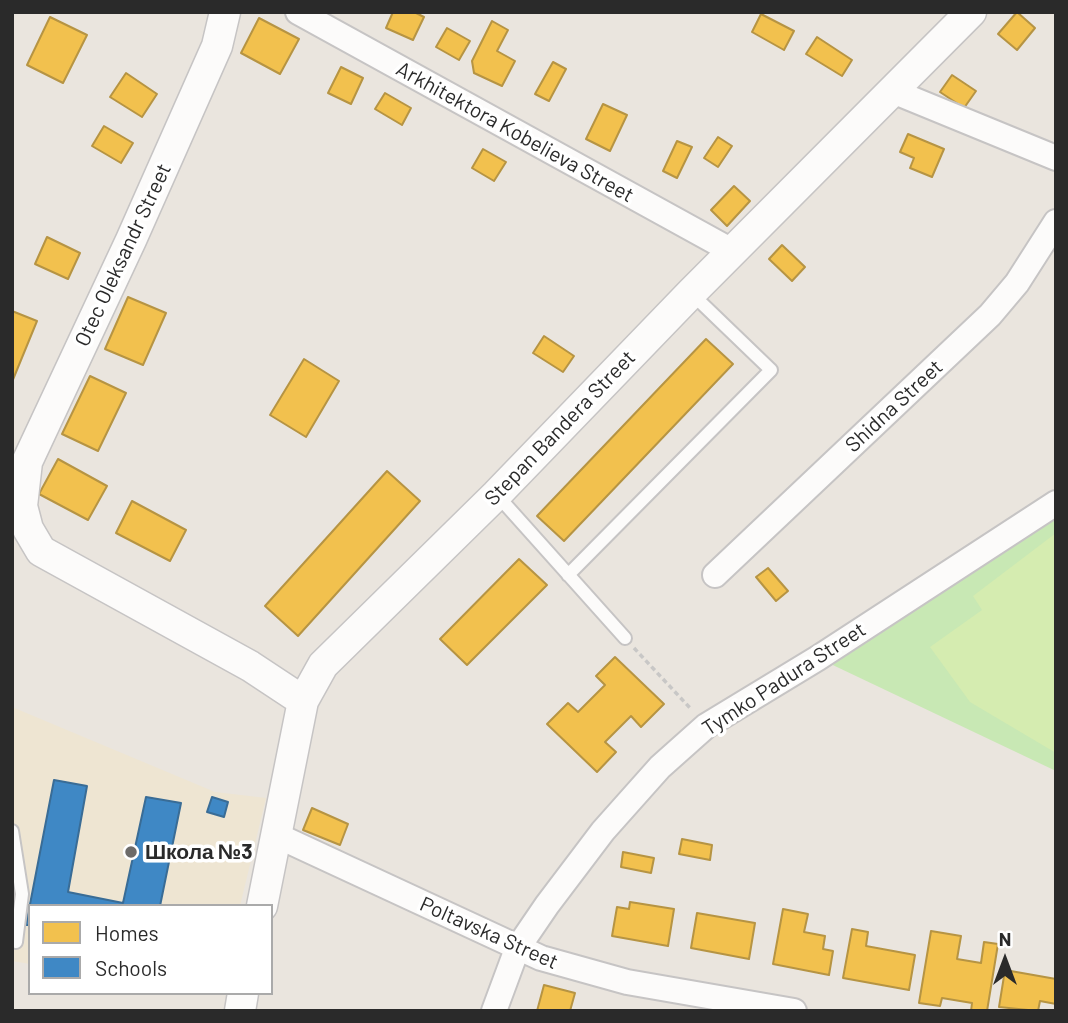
<!DOCTYPE html>
<meta charset="utf-8">
<style>
body{margin:0}
#map{position:relative;width:1068px;height:1023px;overflow:hidden;background:#eae5de;font-family:Barlow,sans-serif}
canvas{display:block}
.frame{position:absolute;inset:0;border:14px solid #2a2a2a;pointer-events:none}
.legend{position:absolute;left:28px;top:904px;width:245px;height:91px;box-sizing:border-box;background:#fff;border:2px solid #aaa;margin:0;padding:9px 12px;list-style:none;font-size:21px;color:#2a2a2a}
.legend li{display:flex;align-items:center;gap:14px;height:35px}
.legend b{width:35px;border:2px solid #aaa}
.north{position:absolute;left:970px;top:925px;width:70px;height:70px;-webkit-text-stroke:5px #fff;paint-order:stroke;rotate:0deg;font-size:19px;font-weight:700;line-height:28px;text-align:center;color:#2a2a2a}
.north::after{content:'';display:block;margin:auto;width:24px;height:32px;background:#2a2a2a;clip-path:polygon(50% 0,100% 100%,50% 72%,0 100%)}
</style>
<div id="map">
<canvas width="1068" height="1023"></canvas>
<div class="frame"></div>
<ul class="legend">
<li><b style="height:19px;background:#f2c14e"></b>Homes</li>
<li><b style="height:19px;background:#3f88c5"></b>Schools</li>
</ul>
<div class="north">N</div>
</div>
<script>
const c = document.querySelector('canvas').getContext('2d');
c.lineJoin = 'round';
function fill(path, color) {
  c.fillStyle = color;
  c.fill(path, 'evenodd');
}
function strokePath(path, color, width, dash) {
  c.strokeStyle = color;
  c.lineWidth = width;
  c.lineCap = dash ? 'butt' : 'round';
  c.setLineDash(dash || []);
  c.stroke(path);
}
function write(font, color, halo, rows, align = 'center') {
  c.font = font + ' Barlow,sans-serif';
  c.lineWidth = 7;
  c.setLineDash([]);
  c.textBaseline = 'middle';
  c.strokeStyle = halo;
  c.fillStyle = color;
  for (const [text, x, y, turn = 0] of rows) {
    c.save();
    c.translate(x, y);
    c.rotate((+turn || 0) * Math.PI / 180);
    c.textAlign = isNaN(turn) ? turn : align;
    if (halo) c.strokeText(text, 0, 0);
    c.fillText(text, 0, 0);
    c.restore();
  }
}
fill(new Path2D(`
 M12,707L215,792L266,798L240,906H30V964L12,961Z`), '#eee5d2');
fill(new Path2D(`
 M1056,503V771L818,658Z`), '#c8e8b4');
fill(new Path2D(`
 M1056,533V753L970,702L930,647L982,610L973,596Z`), '#d5ecb0');
const homes = new Path2D(`
 M393,12H414L424,17L413,40L386,28Z
 M1017,12L1035,28L1017,50L998,34Z
 M761,14L794,31L784,50L752,32Z
 M50,17L87,35L63,83L27,65Z
 M259,18L299,39L280,74L241,53Z
 M492,21L508,30L497,51L515,61L502,86L474,73L472,61Z
 M447,28L470,41L459,60L436,47Z
 M817,37L852,60L842,76L806,54Z
 M553,62L566,69L549,101L535,94Z
 M341,67L363,78L351,104L328,93Z
 M126,73L157,94L142,117L110,97Z
 M952,75L976,91L964,108L940,92Z
 M385,93L411,108L402,125L375,109Z
 M603,104L627,115L610,151L586,139Z
 M104,126L133,143L121,163L92,146Z
 M908,134L944,149L932,177L910,168L914,158L900,152Z
 M718,137L732,146L718,167L704,158Z
 M677,141L692,147L677,178L663,171Z
 M483,149L506,162L494,181L472,168Z
 M734,186L750,201L727,226L711,210Z
 M47,237L80,253L68,279L35,264Z
 M782,245L805,267L792,281L769,259Z
 M128,297L166,313L143,365L105,349Z
 M12,311L37,321L12,382Z
 M544,336L574,356L563,372L533,353Z
 M706,339L733,364L564,541L537,516Z
 M304,359L339,381L306,437L270,415Z
 M90,376L126,393L98,451L62,434Z
 M58,459L107,486L88,520L39,494Z
 M387,471L420,501L298,636L265,606Z
 M132,501L186,530L170,561L116,533Z
 M519,559L547,585L467,665L440,639Z
 M768,568L788,591L776,601L756,577Z
 M615,657L664,704L641,727L631,716L605,742L616,752L597,772L547,724L568,703L578,712L605,685L596,676Z
 M312,808L348,824L340,845L303,830Z
 M682,839L712,845L710,860L679,854Z
 M623,852L654,858L651,873L621,867Z
 M630,902L674,909L668,946L612,936L617,907L629,909Z
 M783,909L808,914L804,932L825,936L823,949L833,951L829,975L773,964Z
 M697,913L755,923L749,959L691,948Z
 M852,929L868,932L866,946L915,955L909,990L843,978Z
 M931,931L961,936L957,959L981,963L984,942L998,944L987,1011H971L972,1003L942,998L940,1006L919,1003Z
 M1005,970L1056,979V1004L1040,1001L1038,1011L999,1007Z
 M544,985L575,993L570,1011H537Z`);
fill(homes, '#f2c14e');
strokePath(homes, '#b69443', 2);
const schools = new Path2D(`
 M54,780L87,786L68,892L123,903L146,797L181,803L160,906H30V925H26Z
 M212,797L228,802L224,817L207,812Z`);
fill(schools, '#3f88c5');
strokePath(schools, '#396c96', 2);
const service = new Path2D(`
 M497,495L625,638
 M568,575L771,370L691,293
 M12,831L22,894L16,942`);
const minor = new Path2D(`
 M298,12L732,251
 M895,92L1056,158
 M715,575L990,315L1017,283L1056,222
 M278,836L541,958L627,982L794,1011
 M494,1011L517,949L547,905L603,831L660,767L706,726L818,658L1056,503`);
const tertiary = new Path2D(`
 M225,12L217,46L131,240L27,462L22,506L28,529L41,551L250,666L303,701
 M262,906L303,701L323,665L496,495L691,293L971,12
 M240,1011L243,993`);
strokePath(service, '#c6c4c4', 16);
strokePath(minor, '#c6c4c4', 28);
strokePath(tertiary, '#c6c4c4', 33);
strokePath(new Path2D(`
 M634,648L691,709
 M271,943H273`), '#c8c7c6', 3.5, [5, 3.5]);
strokePath(service, '#fcfbfa', 12);
strokePath(minor, '#fcfbfa', 24);
strokePath(tertiary, '#fcfbfa', 30);
for (const [x, y, r, color] of [
 [131,852,7,"#6d6b69"]
]) {
  const dot = new Path2D();
  dot.arc(x, y, r, 0, 2 * Math.PI);
  c.fillStyle = color;
  c.fill(dot);
  strokePath(dot, '#fff', 2.5);
}
write('21px', '#2a2a2a', '#fff', [
 ["Arkhitektora Kobelieva Street",515,132,29],
 ["Otec Oleksandr Street",123,255,-65],
 ["Shidna Street",894,406,-43],
 ["Stepan Bandera Street",560,428,-46],
 ["Tymko Padura Street",784,679,-33],
 ["Poltavska Street",489,933,24]
]);
write('bold 21px', '#2a2a2a', '#fff', [
 ["Школа №3",145,852]
], 'left');
</script>
